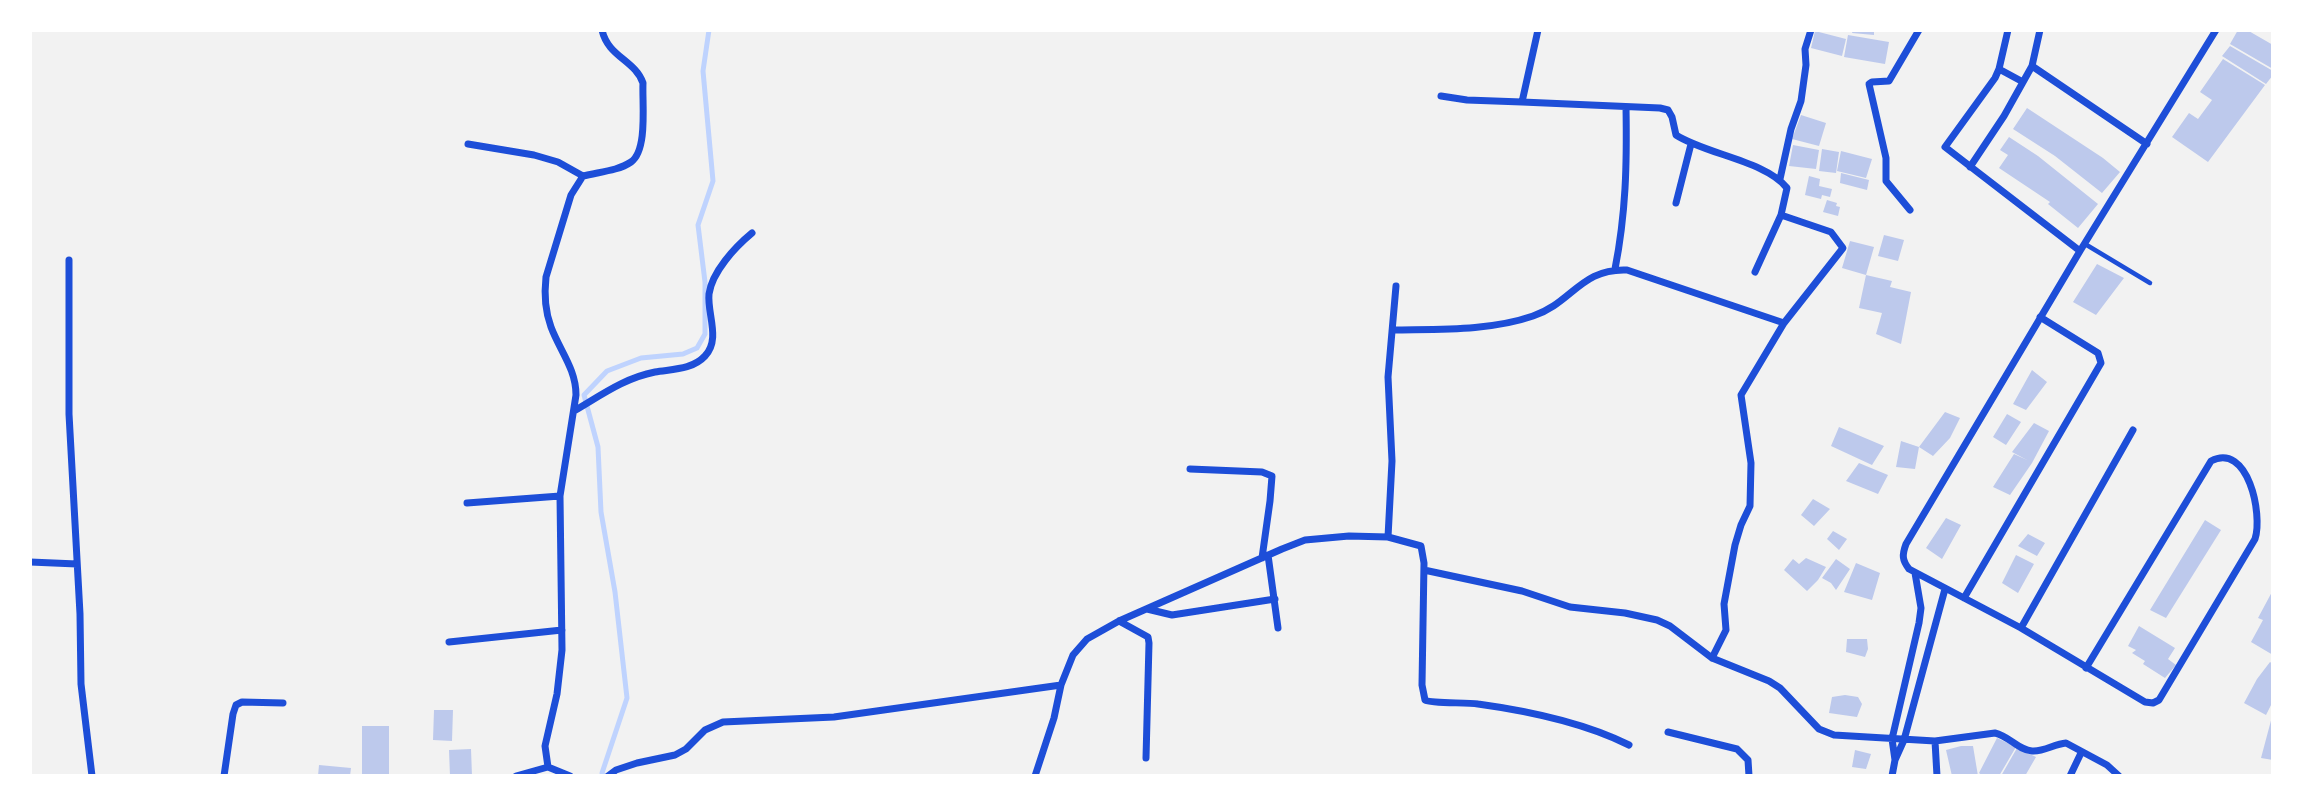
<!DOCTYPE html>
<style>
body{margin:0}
#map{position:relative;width:2303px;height:806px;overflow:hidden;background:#f2f2f2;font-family:"Work Sans",sans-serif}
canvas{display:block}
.frame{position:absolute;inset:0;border:32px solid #fff;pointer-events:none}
</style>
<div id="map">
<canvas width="2303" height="806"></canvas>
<div class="frame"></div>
</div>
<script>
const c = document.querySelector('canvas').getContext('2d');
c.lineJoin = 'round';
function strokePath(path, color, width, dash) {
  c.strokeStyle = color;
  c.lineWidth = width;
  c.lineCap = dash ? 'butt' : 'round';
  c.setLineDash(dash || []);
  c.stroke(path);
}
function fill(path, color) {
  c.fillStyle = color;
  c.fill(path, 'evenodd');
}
strokePath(new Path2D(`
 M604,776L602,773L627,698L615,592L601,512L598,447L584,395L607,371L641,358L683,354L697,348L705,334V282L698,225L713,181L703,71L709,30`), '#bfd3fe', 5);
fill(new Path2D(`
 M1853,30H1874V35L1852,33Z
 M2238,30H2247L2273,45V69L2230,44Z
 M1815,31L1846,39L1842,56L1811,48Z
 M1848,35L1889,42L1885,64L1844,57Z
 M2230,46L2273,71V75L2266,84L2222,56Z
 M2223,59L2265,85L2208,162L2172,137L2189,113L2198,119L2212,100L2200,92Z
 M2027,108L2103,158L2120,172L2102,193L2055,156L2013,129Z
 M1801,115L1826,123L1819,146L1792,139Z
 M2009,137L2038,156L2098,204L2078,228L2048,204L2050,202L1999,168L2008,155L2000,150Z
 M1793,145L1819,150L1816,169L1789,166Z
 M1822,149L1839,152L1836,173L1819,171Z
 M1841,151L1872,159L1866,178L1837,171Z
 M1841,173L1869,180L1867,190L1840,183Z
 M1809,176L1820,179L1819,186L1832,189L1830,197L1822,195L1821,199L1805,195Z
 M1827,200L1837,203L1836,206L1840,207L1838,216L1823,212Z
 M1884,235L1904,240L1898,261L1878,256Z
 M1850,241L1874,247L1866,275L1842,268Z
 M2097,264L2124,278L2096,315L2073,302Z
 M1866,275L1892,281L1890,287L1911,292L1901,344L1876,334L1882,313L1859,308Z
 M2032,370L2047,382L2026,410L2013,404Z
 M1945,412L1960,418L1950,438L1933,456L1919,447Z
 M2007,414L2021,422L2006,445L1993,437Z
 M2034,423L2049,431L2032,463L2010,495L1993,487L2014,454L2027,460L2012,452Z
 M1839,427L1884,446L1872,465L1831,446Z
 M1901,441L1919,447L1915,469L1896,467Z
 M1859,463L1888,475L1878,494L1846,481Z
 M1813,499L1830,509L1814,526L1801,515Z
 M1946,518L1961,525L1942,559L1926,548Z
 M2205,520L2221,530L2166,618L2150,610Z
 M1833,531L1847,539L1839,550L1827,539Z
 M2028,534L2045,543L2037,556L2018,546Z
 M2016,555L2034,564L2018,593L2002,583Z
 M1806,558L1826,567L1818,580L1807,591L1784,570L1793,559L1799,564Z
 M1836,559L1850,569L1836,590L1831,583L1822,578Z
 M1856,563L1880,573L1872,600L1844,592Z
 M2273,590V655L2251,642L2263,620L2258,618Z
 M2139,626L2175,648L2168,659L2176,665L2165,678L2143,664L2145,661L2132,653L2136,650L2128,646Z
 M1847,639H1867L1868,649L1865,657L1846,652Z
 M2270,662L2273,664V701L2266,715L2244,703L2257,679Z
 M1845,695L1858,697L1862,704L1857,717L1829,713L1832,697Z
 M434,710H453L452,741L433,740Z
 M2273,713V760L2261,758Z
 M362,726H389V776H362Z
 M1997,738L2016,747L1999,776H1983L1979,773Z
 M1961,746H1973L1978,776H1952L1946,750Z
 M2017,748L2036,757L2025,776H2001Z
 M471,749L472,776H450L449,750Z
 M1855,750L1871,754L1866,769L1852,767Z
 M319,765L351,768L350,776H318Z`), '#bdc9ec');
strokePath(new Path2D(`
 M2085,244L2150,283`), '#1d4ed8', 4.5);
strokePath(new Path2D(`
 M1538,30L1522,102L1660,108L1668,110L1672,117L1676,135C1705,154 1766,161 1787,188L1781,215L1755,272
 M2008,30L1999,69L1995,78L1945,147L2080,251L1906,544C1902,555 1902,560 1909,569L2021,628L2145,702L2153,703L2159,700L2255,539C2263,514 2248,442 2211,461L2086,668
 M2032,66L2147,144
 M1999,69L2023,82
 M1441,96L1467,100L1522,102
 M468,144L534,155L558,162L583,176
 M1970,167L2004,116L2032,66L2040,30
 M1780,179L1791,129L1801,101L1806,65L1805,49L1811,30
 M1676,203L1691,144
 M1910,210L1886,181V158L1869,84L1872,82L1889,81L1919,30
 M2080,251L2216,30
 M69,260V414L80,614L81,684L92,776
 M1615,269C1626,213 1627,164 1626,107
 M1393,330C1439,329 1490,331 1533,316C1572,303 1581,268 1627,270L1784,323
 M574,411C600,396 624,378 655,372C672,369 692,370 705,356C721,339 707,314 709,294C712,272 735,247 752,233
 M1190,469L1262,472L1272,476L1270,501L1262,558
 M467,503L560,496
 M1388,537L1392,461L1388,377L1396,286
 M1268,555L1278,628
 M30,562L77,564
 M1424,570L1522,591L1570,607L1625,613L1657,620L1670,626L1712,658L1769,681L1780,688L1819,729L1834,735L1935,741L1995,733C2009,736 2018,750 2032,751C2044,752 2054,744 2066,743L2107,765L2119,776
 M1964,598L2101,363L2098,353L2040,317
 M1147,609L1172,615L1275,599
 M1119,621L1148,637L1149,643L1146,758
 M2021,628L2133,430
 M449,642L562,630
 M1712,658L1726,630L1724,604L1735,545L1741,525L1750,506L1751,463L1741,395L1784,323L1843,248L1831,232L1781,215
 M1668,732L1737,749L1748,760L1749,776
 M1935,741L1937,776
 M1895,760L1892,739L1919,623L1921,608L1915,573
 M224,776L233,714L236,705L242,702L283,703
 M516,776L548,767
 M570,776L548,767L545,746L557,694L562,650L560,496L576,395C576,369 560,351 551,327C545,311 544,295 546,277L571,195L583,176C598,172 618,171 631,162C648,150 642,103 643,83C635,60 608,57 602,30
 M608,776L616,770L637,763L675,755L686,749L705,730L723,722L834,717L1061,685L1073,655L1087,639L1119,621L1282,549L1305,540L1349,536L1388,537L1421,546L1424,563L1422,685L1425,700C1432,704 1466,702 1478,704C1529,711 1583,722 1629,745
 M1035,776L1054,718L1061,685
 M1892,776L1895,760L1904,740L1945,589
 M2070,776L2081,753`), '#1d4ed8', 7);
</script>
